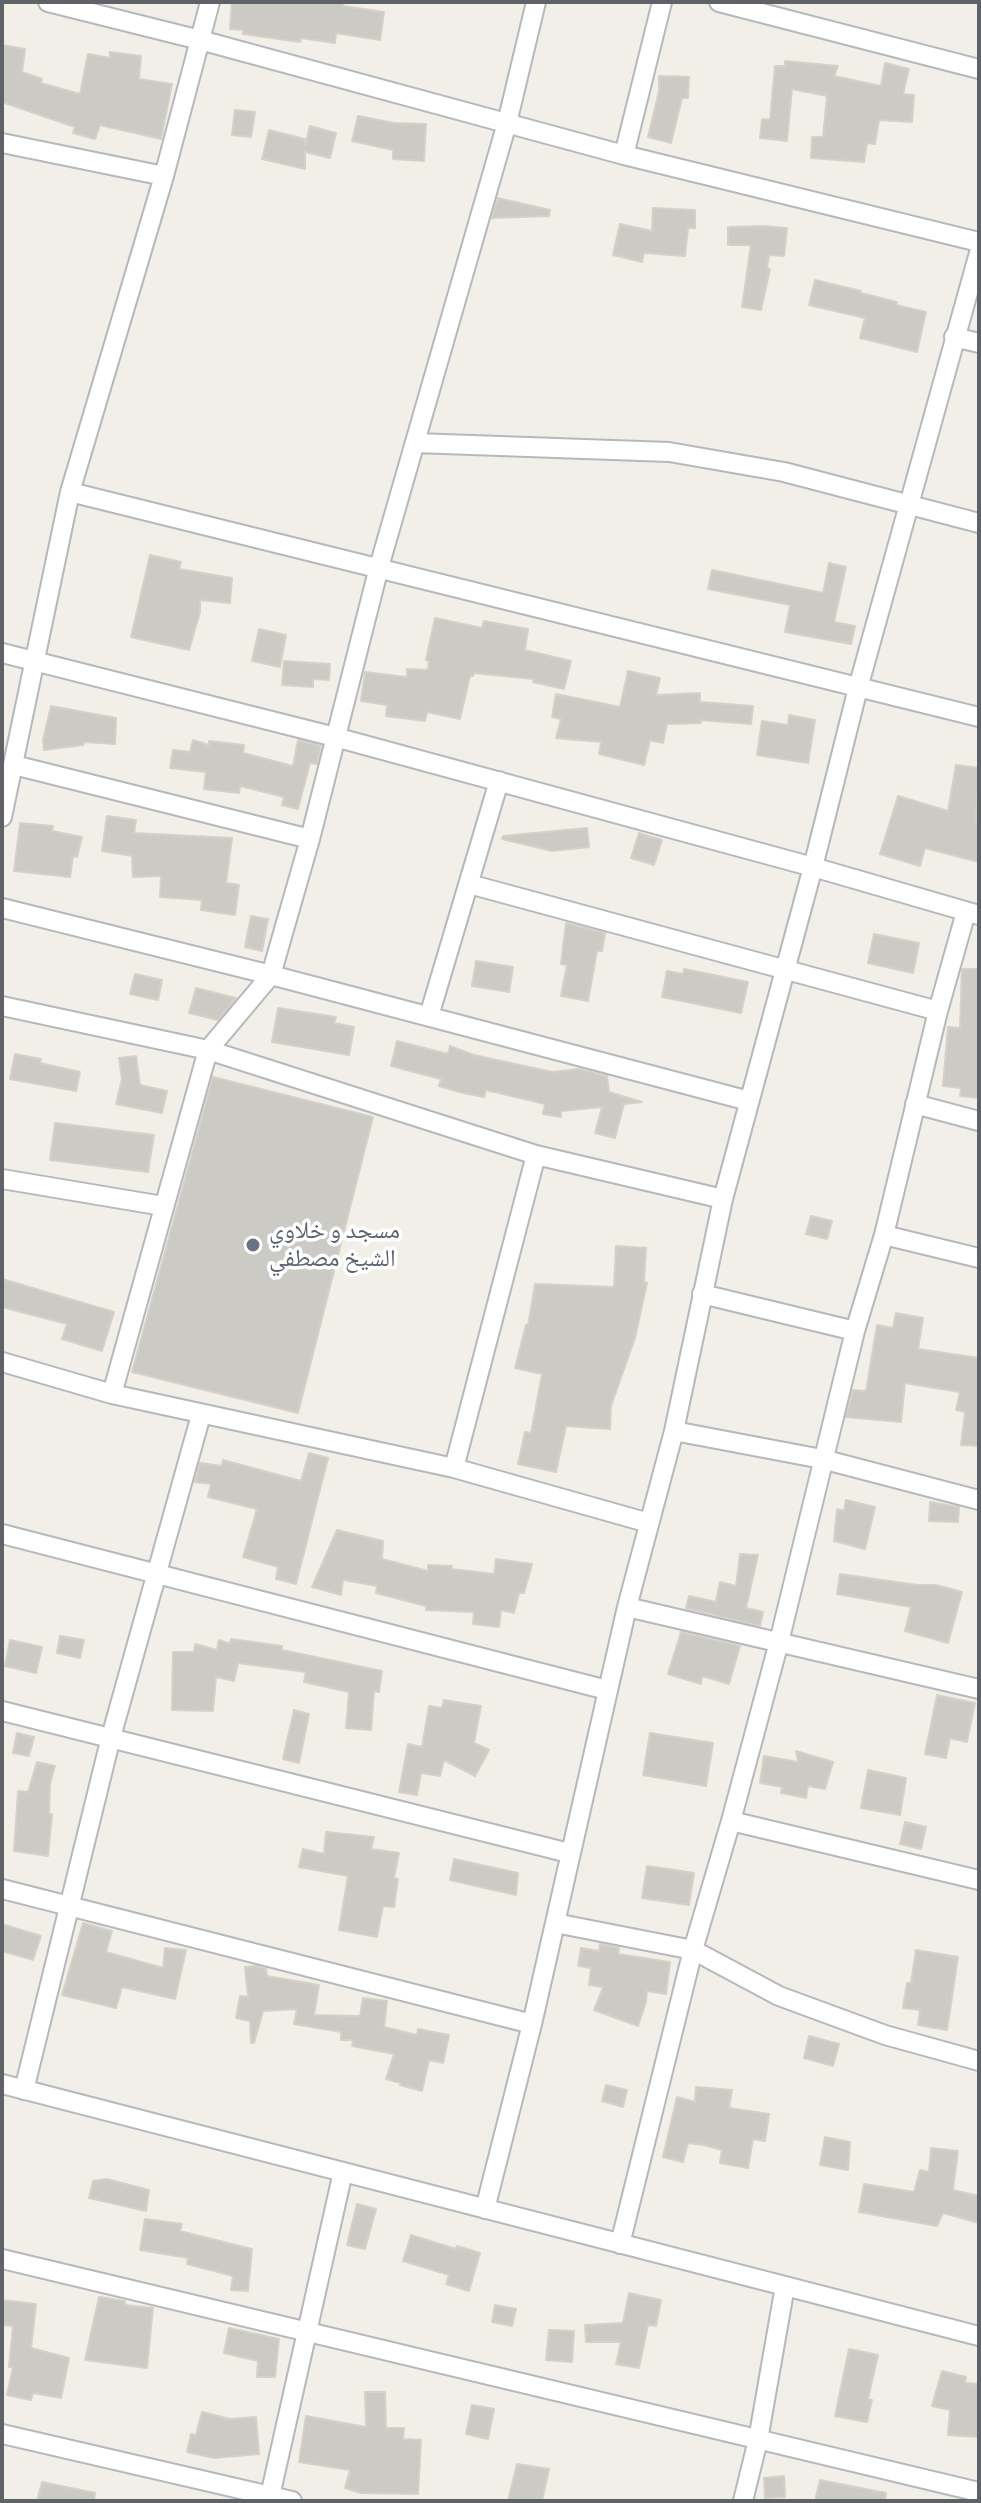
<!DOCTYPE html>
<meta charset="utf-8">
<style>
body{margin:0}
#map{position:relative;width:981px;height:2503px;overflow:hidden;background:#f1efe8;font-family:Manrope,sans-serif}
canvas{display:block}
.frame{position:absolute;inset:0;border:4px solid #5f6368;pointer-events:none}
</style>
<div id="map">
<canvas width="981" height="2503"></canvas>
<div class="frame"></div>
</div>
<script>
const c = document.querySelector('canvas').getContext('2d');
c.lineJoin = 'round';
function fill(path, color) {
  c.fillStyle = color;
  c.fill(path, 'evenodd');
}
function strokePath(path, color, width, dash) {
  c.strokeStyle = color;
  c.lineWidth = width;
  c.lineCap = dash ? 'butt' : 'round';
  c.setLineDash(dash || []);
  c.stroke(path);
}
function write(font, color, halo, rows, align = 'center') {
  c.font = font + ' Manrope,"Noto Naskh Arabic",sans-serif';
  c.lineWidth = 7;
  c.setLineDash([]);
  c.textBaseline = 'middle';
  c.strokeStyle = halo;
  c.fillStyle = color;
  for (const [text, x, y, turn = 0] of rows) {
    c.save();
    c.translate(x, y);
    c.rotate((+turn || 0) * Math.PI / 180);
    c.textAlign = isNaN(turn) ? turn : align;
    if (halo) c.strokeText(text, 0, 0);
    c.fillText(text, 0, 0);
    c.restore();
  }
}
const building = new Path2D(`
 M232,2H344L343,6L384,12L380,40L336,33L335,43L301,38L300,42L243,34V30L230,29Z
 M2,45L25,49L22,72L42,79L41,83L80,94L88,54L110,58V52L141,56L139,79L172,84L161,139L100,125L95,139L73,133L75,127L2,102Z
 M785,61L838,66L834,76L881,86L885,63L909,69L903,94L914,95L912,122L879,120L875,144L867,143L864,162L811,158L812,137H823L827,96L792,89L787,141L760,138L762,119L770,120L775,66H785Z
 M659,76L689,77L688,98H682L671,143L648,137L659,91Z
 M235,110L255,112L251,137L232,135Z
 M358,116L394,123L426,124L424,161L393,159V150L352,141Z
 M310,126L336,133L330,158L305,152V169L262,159L269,130L305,139V146Z
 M498,198L550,210L549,216L492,218Z
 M653,208L695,210V228H688L685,256L644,253L642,262L613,255L620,224L652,231Z
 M763,226L787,228L784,256L769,255L767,268L770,269L761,310L742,307L751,245H728V227Z
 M815,280L861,291V293L897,302L896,305L926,312L917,352L860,338L865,318L809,305Z
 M150,555L181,562L179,569L232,578L230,603L200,600V612L189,650L131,637Z
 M829,563L846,567L834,622L855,626L851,644L785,632L790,605L708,589L712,570L823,593Z
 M435,618L482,628L484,621L528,629L525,650L571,661L564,689L533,682L534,679L474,673L473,676H470L460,719L427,712L425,721L386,716L387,705L361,701L365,672L407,677V669L428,670L429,661L426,660Z
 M259,629L286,635L280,667L252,661Z
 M284,661L330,664L329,680L313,679V687L282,685Z
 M628,671L660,678L656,695L700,693V702L753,706L751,724L700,720L701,723L667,724L663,743L650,740L644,765L599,754L601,742L556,738L561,719L552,717L556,694L620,707Z
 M51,706L116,718L115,744L84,742L83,745L44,750L43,740Z
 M789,715L815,720L808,763L757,755L762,721L788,725Z
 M193,740L209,745V741L244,745L243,753L293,766L298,740L321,746L317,764L310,763L298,809L282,805L284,797L240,786L239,793L204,789L206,772L170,768L173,750L190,752Z
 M956,765L979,768L976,821L979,822V862L925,848L920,866L880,854L898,796L948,811Z
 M107,816L136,820L134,833L232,838L226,883L239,885L235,915L201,910L202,900L160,897L161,876L133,877L132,856L102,851Z
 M20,823L53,826L52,831L82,837L77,857L73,856L70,877L14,871Z
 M587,828L589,847L552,851L502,839L503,836Z
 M639,833L662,840L654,865L631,858Z
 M251,916L268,919L262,951L245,947Z
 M566,923L605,933L602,951H597L588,1001L561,996L567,965L561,964Z
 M874,934L919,943L913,973L868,963Z
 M476,961L513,967L509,992L472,986Z
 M684,969L748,982L741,1013L662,997L667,971L683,974Z
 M962,969H979V1098L960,1096L961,1088L943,1086L948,1027L960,1028Z
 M135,974L162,980L158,1000L130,994Z
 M196,988L236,998L218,1020L189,1013Z
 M278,1008L336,1017L334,1023L354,1027L349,1055L272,1042Z
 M397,1041L448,1054L450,1046L474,1055L552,1072L579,1069L607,1076L609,1092L642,1102L624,1104L615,1138L595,1133L602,1107L561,1111V1117L543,1114L545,1104L486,1090L484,1097L463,1093L439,1086L441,1079L391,1066Z
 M15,1054L41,1059L40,1063L80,1072L76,1091L10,1079Z
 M136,1056L140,1085L167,1091L162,1113L116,1104L122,1079L119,1058Z
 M213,1077L373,1117L298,1413L132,1372Z
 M55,1123L154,1135L148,1172L50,1160Z
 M811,1216L832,1221L827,1239L806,1234Z
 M616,1246L646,1248L644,1282L647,1283L635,1338L611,1406L610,1429L566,1426L556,1472L518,1464L525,1432L531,1433L542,1374L515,1368L526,1325L528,1326L535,1284L614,1287Z
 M2,1279L114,1312L102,1351L62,1339L67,1324L2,1307Z
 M896,1313L923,1318L918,1349L979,1358V1446L961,1445L965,1412L956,1410L960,1392L905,1383L901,1422L846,1417L853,1390L866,1391L877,1325L893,1328Z
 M309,1453L328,1458L296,1584L276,1579L278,1567L243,1557L257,1509L208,1497L211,1484L195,1482L200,1463L222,1466L223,1460L301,1481Z
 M846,1500L875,1507L865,1549L834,1541L837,1509L844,1511Z
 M930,1502L959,1507L958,1522L929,1521Z
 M337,1530L383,1541L382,1559L428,1571V1565L452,1566L451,1569L494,1574L496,1559L532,1564L524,1593H519L514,1613L501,1610L499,1627L473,1624L474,1612L426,1610V1606L376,1593L377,1586L343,1580L341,1595L312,1587Z
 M740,1554L758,1555L746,1608L763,1612L760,1626L686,1608L689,1596L716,1602L720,1582L736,1586Z
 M840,1574L917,1585H936L962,1592L948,1643L905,1631L911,1607L837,1594Z
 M681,1632L740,1646L729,1684L702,1676L701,1684L668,1674Z
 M60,1636L84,1640L80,1658L57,1653Z
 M231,1639L282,1646V1650L382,1671L379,1692L374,1691L371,1730L346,1728L349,1692L304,1682L306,1672L238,1663L234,1681L216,1677L213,1711L172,1710L173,1652H194L195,1644L217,1650L219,1640L230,1644Z
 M10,1640L42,1647L36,1673L5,1666Z
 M937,1695L975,1703L967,1742L950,1738L946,1758L925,1754Z
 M444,1700L481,1706L474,1743L489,1750L475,1776L444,1760L440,1776L421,1773L417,1795L399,1792L408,1744L422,1747L429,1706L442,1708Z
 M294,1710L309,1714L299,1763L283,1759Z
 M17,1733L34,1737L29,1756L13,1753Z
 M650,1733L713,1743L706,1786L643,1775Z
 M796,1751L833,1762L825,1789L808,1786L806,1798L781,1793L782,1787L760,1783L764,1756L798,1762Z
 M37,1762L55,1766L50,1784L49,1814H52L48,1856L14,1851L18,1791L28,1792Z
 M868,1770L906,1778L900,1815L861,1808Z
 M905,1822L926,1827L921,1849L900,1844Z
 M326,1832L374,1837L371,1849L399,1853L394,1878L398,1879L394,1907L383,1906L377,1937L339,1930L348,1876L299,1867L303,1849L324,1854Z
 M454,1859L518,1873L516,1895L450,1880Z
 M647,1866L694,1873L689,1905L642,1898Z
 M83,1923L112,1931L106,1952L163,1968L165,1948L186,1950L175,1999L122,1987L116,2008L62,1995Z
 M2,1924L41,1936L33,1960L2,1951Z
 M600,1944L619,1948L618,1954L670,1962L666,1994L647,1991L646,2002L638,2026L594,2010L603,1987L589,1985L591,1968L578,1966L581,1948L599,1951Z
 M916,1950L958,1957L947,2030L918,2025L920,2010L903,2008L907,1983H911Z
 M256,1966L266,1969L267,1976L319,1985L314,2015L360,2016L363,1998L387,2001L384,2027L417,2035L418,2029L449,2035L443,2063L429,2060L422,2091L400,2085L401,2083L386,2079L394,2054L352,2046L353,2040H341V2032L294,2024L297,2009L263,2011L254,2043H251L250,2021L236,2018L240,1996L248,1997L245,1967Z
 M809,2036L839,2044L833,2066L804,2058Z
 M606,2085L627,2090L623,2107L602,2101Z
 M696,2087L732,2090L729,2108L769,2114L765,2141L753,2139L748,2168L720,2163L722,2150L704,2145L688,2143L683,2162L663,2157L677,2097L695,2102Z
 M825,2137L850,2142L848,2170L820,2165Z
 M931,2148L958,2151L953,2190L979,2196V2223L943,2213L937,2226L859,2212L864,2184L914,2192L920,2170L929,2172Z
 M107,2179L149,2190L146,2211L89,2198L93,2181Z
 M357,2204L376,2209L365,2249L347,2245Z
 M145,2219L182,2224L180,2231L252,2249L248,2291L231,2290L233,2276L187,2264L188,2258L140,2250Z
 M411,2235L456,2249L457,2246L480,2253L469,2291L446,2284L449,2275L403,2261Z
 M629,2293L661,2300L656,2326L648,2325L639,2368L616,2364L621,2342H586L585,2325L623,2323Z
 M99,2297L125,2301V2305L153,2308L147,2368L85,2360Z
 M2,2300L36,2304L31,2348L69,2358L61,2398L33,2393L31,2400L7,2395L13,2367H9L13,2326L2,2325Z
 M495,2305L516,2309L512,2326L492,2322Z
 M229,2328L279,2339L275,2377H257L258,2361L224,2353Z
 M549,2330L574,2331L572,2362L546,2360Z
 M849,2349L878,2355L868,2399L872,2400L867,2422L835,2416Z
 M942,2371L966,2377L965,2383L979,2384V2437L948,2435L950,2410L932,2406Z
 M365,2392H385L386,2428H404L403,2439L421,2440L418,2494L361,2493L345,2488L350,2470L299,2462L306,2416L366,2427Z
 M472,2405L494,2409L488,2439L466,2434Z
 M202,2412L230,2419L256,2417L259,2454L214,2458L187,2452L191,2434L196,2435Z
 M517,2464L549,2469L542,2501H508Z
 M784,2476L785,2497L765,2498L764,2478Z
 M820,2480L886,2493L885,2501H815Z
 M42,2482L95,2493L94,2501H37Z`);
fill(building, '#cccac5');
strokePath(building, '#d6d1c6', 2);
const minor = new Path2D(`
 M48,2L200,40L624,155L979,242
 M719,2L979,69
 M2,143L164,176
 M624,155L662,2
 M954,337L979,343
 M415,443L669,452L784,472L979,523
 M70,492L979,717
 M2,653L335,737L813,867L979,915
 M14,765L310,839
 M2,817L70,492L164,176L210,2
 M469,884L938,1011
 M2,908L271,975L749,1101
 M2,1006L208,1050L536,1155L723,1199
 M429,1016L499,781
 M915,1104L979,1121
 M2,1179L163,1206
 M884,1235L979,1258
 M702,1294L855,1331
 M2,1362L112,1394L454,1468L649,1523
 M112,1394L208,1050L271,975L310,839L379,567L507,123L536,2
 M674,1431L822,1459L979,1500
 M454,1468L536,1155
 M2,1534L607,1690
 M627,1607L979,1689
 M2,1711L569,1853
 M731,1821L979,1880
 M2,1889L532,2024
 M555,1923L693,1950L779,1996L885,2035L979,2061
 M2,2084L979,2336
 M24,2090L111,1737L201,1415
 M485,2209L532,2024L627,1607L674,1431L723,1199L813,867L858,688L979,253
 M620,2244L693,1950L731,1821L779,1642L855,1331L884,1235L938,1011L966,912
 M2,2259L979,2492
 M2,2434L292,2501
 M270,2496L343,2172
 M743,2501L758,2440L785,2286`);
strokePath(minor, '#b5b8bc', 22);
strokePath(minor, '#fff', 18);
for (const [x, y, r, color] of [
 [253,1245,8,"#6b7280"]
]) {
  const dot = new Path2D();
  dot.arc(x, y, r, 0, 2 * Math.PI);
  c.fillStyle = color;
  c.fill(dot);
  strokePath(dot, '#fff', 3);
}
write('24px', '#5b616d', '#fff', [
 ["مسجد و خلاوي",269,1231],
 ["الشيخ مصطفي",269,1259]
], 'left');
</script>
